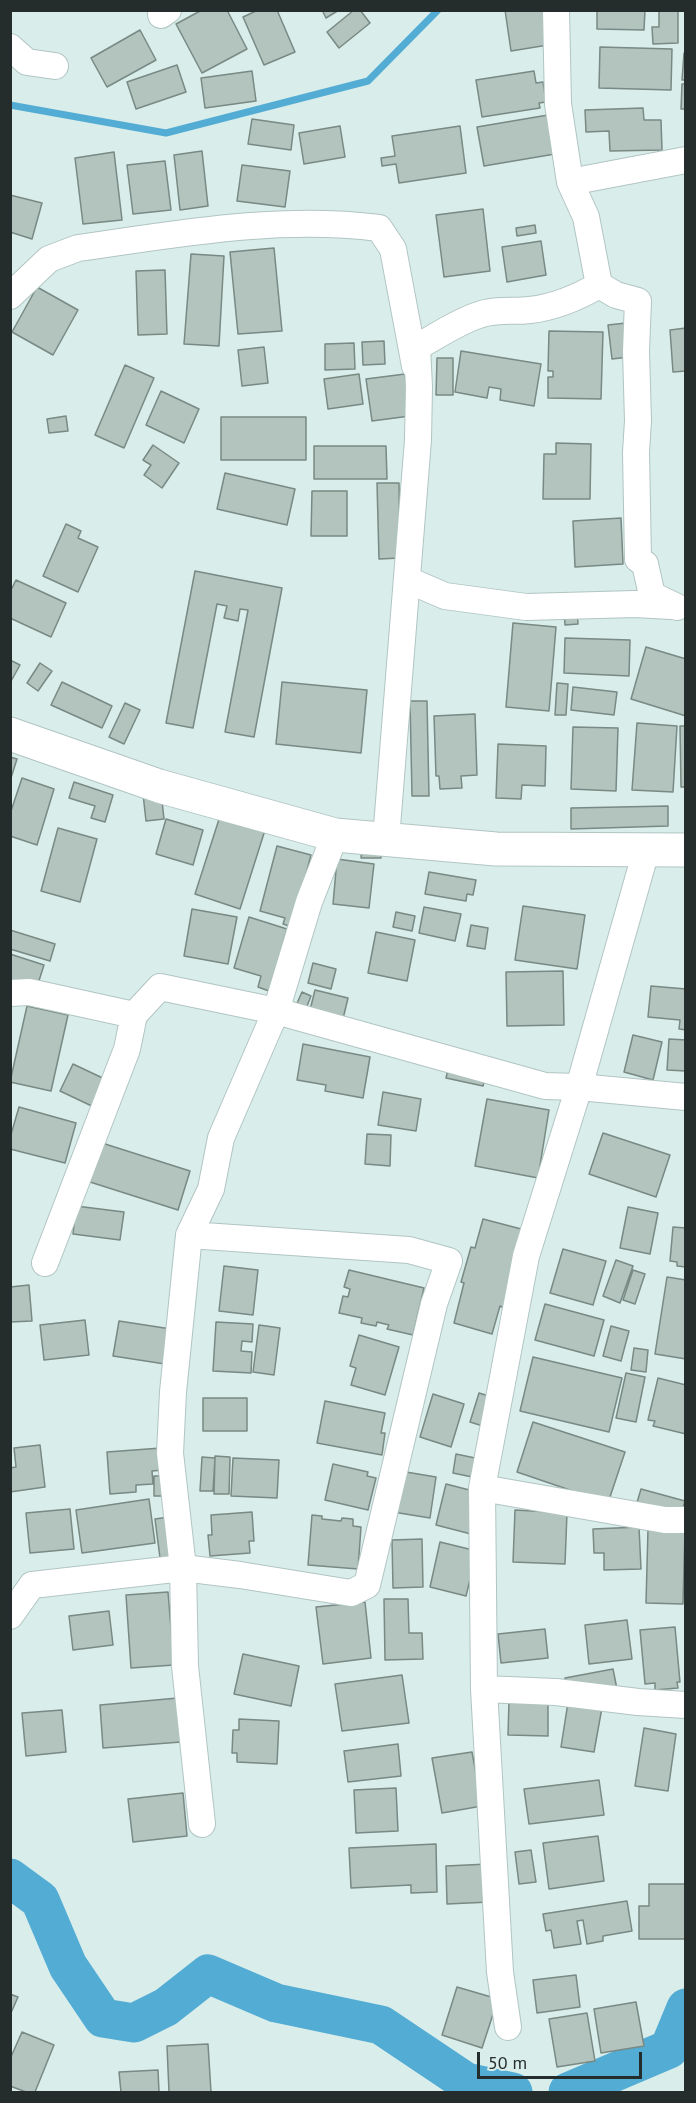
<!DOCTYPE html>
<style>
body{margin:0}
#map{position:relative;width:696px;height:2103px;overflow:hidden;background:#d9edeb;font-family:"PT Sans",sans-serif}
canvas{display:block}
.frame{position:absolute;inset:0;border:12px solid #252d2c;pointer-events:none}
.scale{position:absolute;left:477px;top:2052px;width:165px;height:27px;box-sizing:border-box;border:3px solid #252d2c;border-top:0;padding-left:8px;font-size:18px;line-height:21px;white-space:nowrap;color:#252d2c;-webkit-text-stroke:4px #d9edeb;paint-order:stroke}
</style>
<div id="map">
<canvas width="696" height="2103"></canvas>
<div class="frame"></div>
<div class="scale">50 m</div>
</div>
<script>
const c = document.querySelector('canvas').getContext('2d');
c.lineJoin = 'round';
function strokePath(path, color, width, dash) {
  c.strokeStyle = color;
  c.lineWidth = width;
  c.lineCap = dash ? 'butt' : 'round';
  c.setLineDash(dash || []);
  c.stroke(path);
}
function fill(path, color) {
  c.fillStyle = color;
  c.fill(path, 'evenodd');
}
strokePath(new Path2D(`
 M10,105L166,133L368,81L438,10`), '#53acd3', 7);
strokePath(new Path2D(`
 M10,1878L40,1900L68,1966L103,2018L134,2023L166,2007L208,1974L276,2003L381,2025L466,2082L513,2092
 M568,2092L669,2049L686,2008`), '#53acd3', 39);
const building = new Path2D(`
 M202,10H227L247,49L202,73L176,24Z
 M258,10H277L295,52L264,65L243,17Z
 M322,10H339L326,18Z
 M354,10H360L370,23L339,48L327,32Z
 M505,10H543L548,45L511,51Z
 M597,10H645L644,30L597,29Z
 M659,10H678V43L653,44L652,27H659Z
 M140,30L156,60L107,87L91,58Z
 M600,47L672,49L671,90L599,88Z
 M684,53H686V80H682Z
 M177,65L186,92L136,109L127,82Z
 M252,71L256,101L205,108L201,78Z
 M534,71L536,83L543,82L546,102L539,103L540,108L482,117L476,80Z
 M682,84H686V109H681Z
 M643,108L644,120H661L662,150L610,151L609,131L586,132L585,110Z
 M548,115L555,154L484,166L477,127Z
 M252,119L294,125L291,150L248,144Z
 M340,126L345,157L304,164L299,133Z
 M460,126L466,173L399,183L396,164L382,166L381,158L395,156L392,136Z
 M202,151L208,206L180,210L174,155Z
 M114,152L122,220L83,224L75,158Z
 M165,161L171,210L133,214L127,165Z
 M242,165L290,171L285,207L237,201Z
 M10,195L42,203L32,239L10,232Z
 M483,209L490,271L444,277L436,215Z
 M535,225L536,233L517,236L516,228Z
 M541,241L546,275L507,282L502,247Z
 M274,248L282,331L238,334L230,252Z
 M191,254L224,256L219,346L184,344Z
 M165,270L167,334L138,335L136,271Z
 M37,287L78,310L53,355L12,332Z
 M626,323L629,357L612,359L608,325Z
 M686,328V371L673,372L670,330Z
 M549,331L603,332L601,399L548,398V377H553V371H548Z
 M384,341L385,364L363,365L362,342Z
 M354,343L355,369L325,370V344Z
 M264,347L268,383L242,386L238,350Z
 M461,351L541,364L534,406L500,400L501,389L489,387L487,398L455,392Z
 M437,358H453V395H436Z
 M125,365L154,378L124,448L95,435Z
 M359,374L363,404L328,409L324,379Z
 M405,374L410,416L372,421L366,379Z
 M161,391L199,409L184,443L146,425Z
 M66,416L68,431L49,433L47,419Z
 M221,417H306V460H221Z
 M556,443L591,444L590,499H543L544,454H556Z
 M153,445L179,463L162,488L144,475L151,465L143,460Z
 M314,446H386L387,479H314Z
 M225,473L295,489L287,525L217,509Z
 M377,483H399L400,558L379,559Z
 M312,491H347V536H311Z
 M621,518L623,564L575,567L573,521Z
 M66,524L81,531L78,538L98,547L78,592L43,576Z
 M195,571L282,588L254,737L225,732L248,610L240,609L238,621L224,618L227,606L217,604L193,728L166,723Z
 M16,580L66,603L51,637L10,618V592Z
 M577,609L578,624L565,625L564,610Z
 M513,623L556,627L549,711L506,707Z
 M565,638L630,640L629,676L564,673Z
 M646,647L686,659V716L631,699Z
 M10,660L20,665L10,683Z
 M40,663L52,671L38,691L27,683Z
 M62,682L112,706L102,728L51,705Z
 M282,682L367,690L361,753L276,744Z
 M557,683L568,684L566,715H555Z
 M573,687L617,692L614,715L571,710Z
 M410,701H427L429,796H412Z
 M125,703L140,710L124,744L109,737Z
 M475,714L477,775L461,776L462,788L440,789L439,776H436L434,716Z
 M637,723L677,726L673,792L632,790Z
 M680,726H686V787H681Z
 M573,727L618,728L616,791L571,789Z
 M498,744L546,746L545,786L522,785L521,799L496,798Z
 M10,757L17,759L10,781Z
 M22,778L54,789L37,845L10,836V814Z
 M74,782L113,795L105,822L91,818L95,806L69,798Z
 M161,792L164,819L146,821L143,794Z
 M668,806V826L571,829V808Z
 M221,813L266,827L240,909L195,894Z
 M166,819L203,830L193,865L156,854Z
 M58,828L97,839L80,902L41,891Z
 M362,845H381V858H361Z
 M277,846L311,855L292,927L283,924L285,918L260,911Z
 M337,859L374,864L369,908L333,904Z
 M429,872L476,880L473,895L467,894L466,901L425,894Z
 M523,906L585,915L577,969L515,960Z
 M424,907L461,914L455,941L419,933Z
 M192,909L237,917L228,964L184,956Z
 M396,912L415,916L412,931L393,927Z
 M249,917L287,929L269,991L258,987L261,976L234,968Z
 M471,925L488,928L485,949L467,946Z
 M10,930L55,944L50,961L10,949Z
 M376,932L415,940L407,981L368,973Z
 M10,954L44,965L36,990L10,982Z
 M313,963L336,969L331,989L308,983Z
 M563,971L564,1025L507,1026L506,972Z
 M651,986L686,989V1030L679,1029L680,1020L648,1017Z
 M315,990L348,998L342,1023L309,1014Z
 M302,992L311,996L304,1014L294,1010Z
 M27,1006L68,1015L51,1091L10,1082Z
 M633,1035L662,1042L653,1080L624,1072Z
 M669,1039L686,1040V1071L667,1070Z
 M303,1044L370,1057L363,1098L325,1091L326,1085L297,1080Z
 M73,1064L109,1081L96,1108L60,1091Z
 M449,1065L486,1074L483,1086L446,1078Z
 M383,1092L421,1099L416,1131L378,1125Z
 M487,1099L549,1110L538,1178L475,1166Z
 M19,1107L76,1123L65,1163L10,1149V1138Z
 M603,1133L670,1155L656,1197L589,1174Z
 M367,1134L391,1135L390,1166L365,1164Z
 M102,1143L190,1171L178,1210L90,1182Z
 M76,1206L124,1212L120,1240L73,1234Z
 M628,1207L658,1213L650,1254L620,1248Z
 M483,1219L525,1230L504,1308L500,1306L492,1334L454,1323L464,1283L461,1282L471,1247L475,1248Z
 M673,1227L686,1228V1267L677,1266V1262L670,1261Z
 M563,1249L606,1261L593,1305L550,1293Z
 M616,1260L633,1266L620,1303L603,1296Z
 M224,1266L258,1270L253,1315L219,1311Z
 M349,1270L424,1288L413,1335L387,1329L389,1325L377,1322L376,1326L361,1323L362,1318L339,1313L343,1296L348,1297L350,1289L344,1287Z
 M633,1270L645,1274L635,1304L623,1300Z
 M667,1277L686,1280V1359L655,1354Z
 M29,1285L32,1321L10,1322V1287Z
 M545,1304L604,1320L594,1356L535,1340Z
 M85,1320L89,1355L44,1360L40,1325Z
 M119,1321L171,1329L165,1364L113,1356Z
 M216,1322L253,1324L252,1342L242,1341L241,1351L252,1352L251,1373L213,1371Z
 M259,1325L280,1328L274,1375L253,1372Z
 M611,1326L629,1331L621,1361L603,1356Z
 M359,1335L399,1347L385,1395L351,1385L356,1368L350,1366Z
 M634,1348L648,1350L646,1372L631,1370Z
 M533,1357L622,1378L609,1432L520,1411Z
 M626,1373L645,1377L636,1422L616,1418Z
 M658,1378L686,1385V1434L653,1426L655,1421L648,1420Z
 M479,1393L495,1398L486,1427L470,1422Z
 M433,1394L464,1404L451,1447L420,1437Z
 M203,1398H247V1431H203Z
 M325,1401L385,1413L381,1433H385L382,1455L317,1443Z
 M533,1422L625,1452L608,1503L517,1472Z
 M40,1445L45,1487L10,1492V1468L16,1467L14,1448Z
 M161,1448L163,1470L152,1471L153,1484L136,1485V1492L110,1494L107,1452Z
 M456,1454L480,1459L477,1478L453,1473Z
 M215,1456L230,1457L229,1494H214Z
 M202,1457L215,1458L213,1491H200Z
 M233,1458L279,1460L277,1498L231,1496Z
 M333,1464L368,1472L367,1476L376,1478L368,1510L325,1500Z
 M400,1471L436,1477L430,1518L393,1512Z
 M154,1476H168V1496H154Z
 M446,1484L481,1493L471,1534L436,1525Z
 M641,1489L685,1501L680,1518L636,1506Z
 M149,1499L155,1543L82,1553L76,1510Z
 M70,1509L74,1549L30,1553L26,1513Z
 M515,1510L567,1513L565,1564L513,1562Z
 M252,1512L254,1541H249L250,1553L210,1556L208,1535H212L211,1515Z
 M312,1515L322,1516V1519L341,1521L342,1518L353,1519V1526L361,1527L358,1569L308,1565Z
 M169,1517L173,1556L160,1558L155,1519Z
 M639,1527L641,1569L604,1570V1553H594L593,1529Z
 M648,1529L685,1530L683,1604L646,1603Z
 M422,1539L423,1587L393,1588L392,1540Z
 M440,1542L477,1551L466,1596L430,1587Z
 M168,1592L174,1665L131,1668L126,1595Z
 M384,1599H408L409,1633H422L423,1659L385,1660Z
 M365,1602L371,1658L323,1664L316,1607Z
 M109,1611L113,1645L73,1650L69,1616Z
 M627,1620L632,1659L589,1664L585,1625Z
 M675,1627L680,1682H677L678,1688L655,1690V1683L645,1684L640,1630Z
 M545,1629L548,1658L501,1663L498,1634Z
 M243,1654L299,1666L291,1706L234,1694Z
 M613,1669L617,1689L567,1691L565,1678Z
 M402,1675L409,1723L342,1731L335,1684Z
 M569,1696L603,1702L594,1752L561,1747Z
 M178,1698L181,1742L103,1748L100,1705Z
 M509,1701H548V1736L508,1735Z
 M62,1710L66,1752L26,1756L22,1713Z
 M239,1719L279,1721L277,1764L237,1762V1753H232L233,1730H239Z
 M644,1728L676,1734L668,1791L635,1786Z
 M398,1744L401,1776L348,1782L344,1751Z
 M472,1752L482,1806L442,1813L432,1758Z
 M599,1780L604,1815L529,1824L524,1789Z
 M396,1788L398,1831L356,1833L354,1790Z
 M183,1793L187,1836L133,1842L128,1799Z
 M598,1836L604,1881L549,1889L543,1843Z
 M436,1844L437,1892L411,1893V1885L351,1888L349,1848Z
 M531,1850L536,1882L519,1884L515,1852Z
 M488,1864L490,1902L447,1904L446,1866Z
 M649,1884H686V1939H639V1906H649Z
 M627,1901L632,1931L603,1936V1941L587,1944L583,1920L577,1921L581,1944L554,1948L551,1930L546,1931L543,1914Z
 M576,1975L580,2007L537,2013L533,1980Z
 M457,1987L498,1999L482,2048L442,2035Z
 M10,1994L18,1997L10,2015Z
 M636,2002L644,2046L601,2053L594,2009Z
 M587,2013L595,2061L557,2067L549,2019Z
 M22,2032L54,2045L35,2092H26L10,2086V2059Z
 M208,2044L211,2092H169L167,2046Z
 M158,2070L159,2092H121L119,2072Z`);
fill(building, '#b2c4bd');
strokePath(building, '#798983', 1.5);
const street = new Path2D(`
 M161,15L168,10
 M10,47L27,62L55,66
 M570,182L686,160
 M599,285L616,295L638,301L636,351L638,421L636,452L638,559L645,564L652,595L677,607
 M10,296L49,259L78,248C177,234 279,215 379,228L393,249L415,366
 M408,580L445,596L526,607L635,604L671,606
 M386,839L418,440L419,387L417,347C437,336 457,322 479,315C494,309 514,312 530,310C556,307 577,298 599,285L586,217L570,182L558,104L556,10
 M10,993L29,992L134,1015
 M45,1263L127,1049L134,1015L160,987L276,1011L545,1086L579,1087L686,1097
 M482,1488L665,1520H686
 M10,1616L32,1585L183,1568L240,1575L351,1593L367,1585L434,1304L449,1261L409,1250L189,1235
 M484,1689L556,1692L638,1702L686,1705
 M202,1824L185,1666L183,1568L170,1453L173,1392L189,1235L211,1189L221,1138L276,1011L309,902L335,835
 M508,2027L500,1972L484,1689L482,1488L526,1256L579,1087L646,851`);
const secondary = new Path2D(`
 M10,734L159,786L335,835L496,849L686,850`);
strokePath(street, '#b1c5c3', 28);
strokePath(secondary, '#b1c5c3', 35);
strokePath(street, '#fff', 26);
strokePath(secondary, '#fff', 33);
</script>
